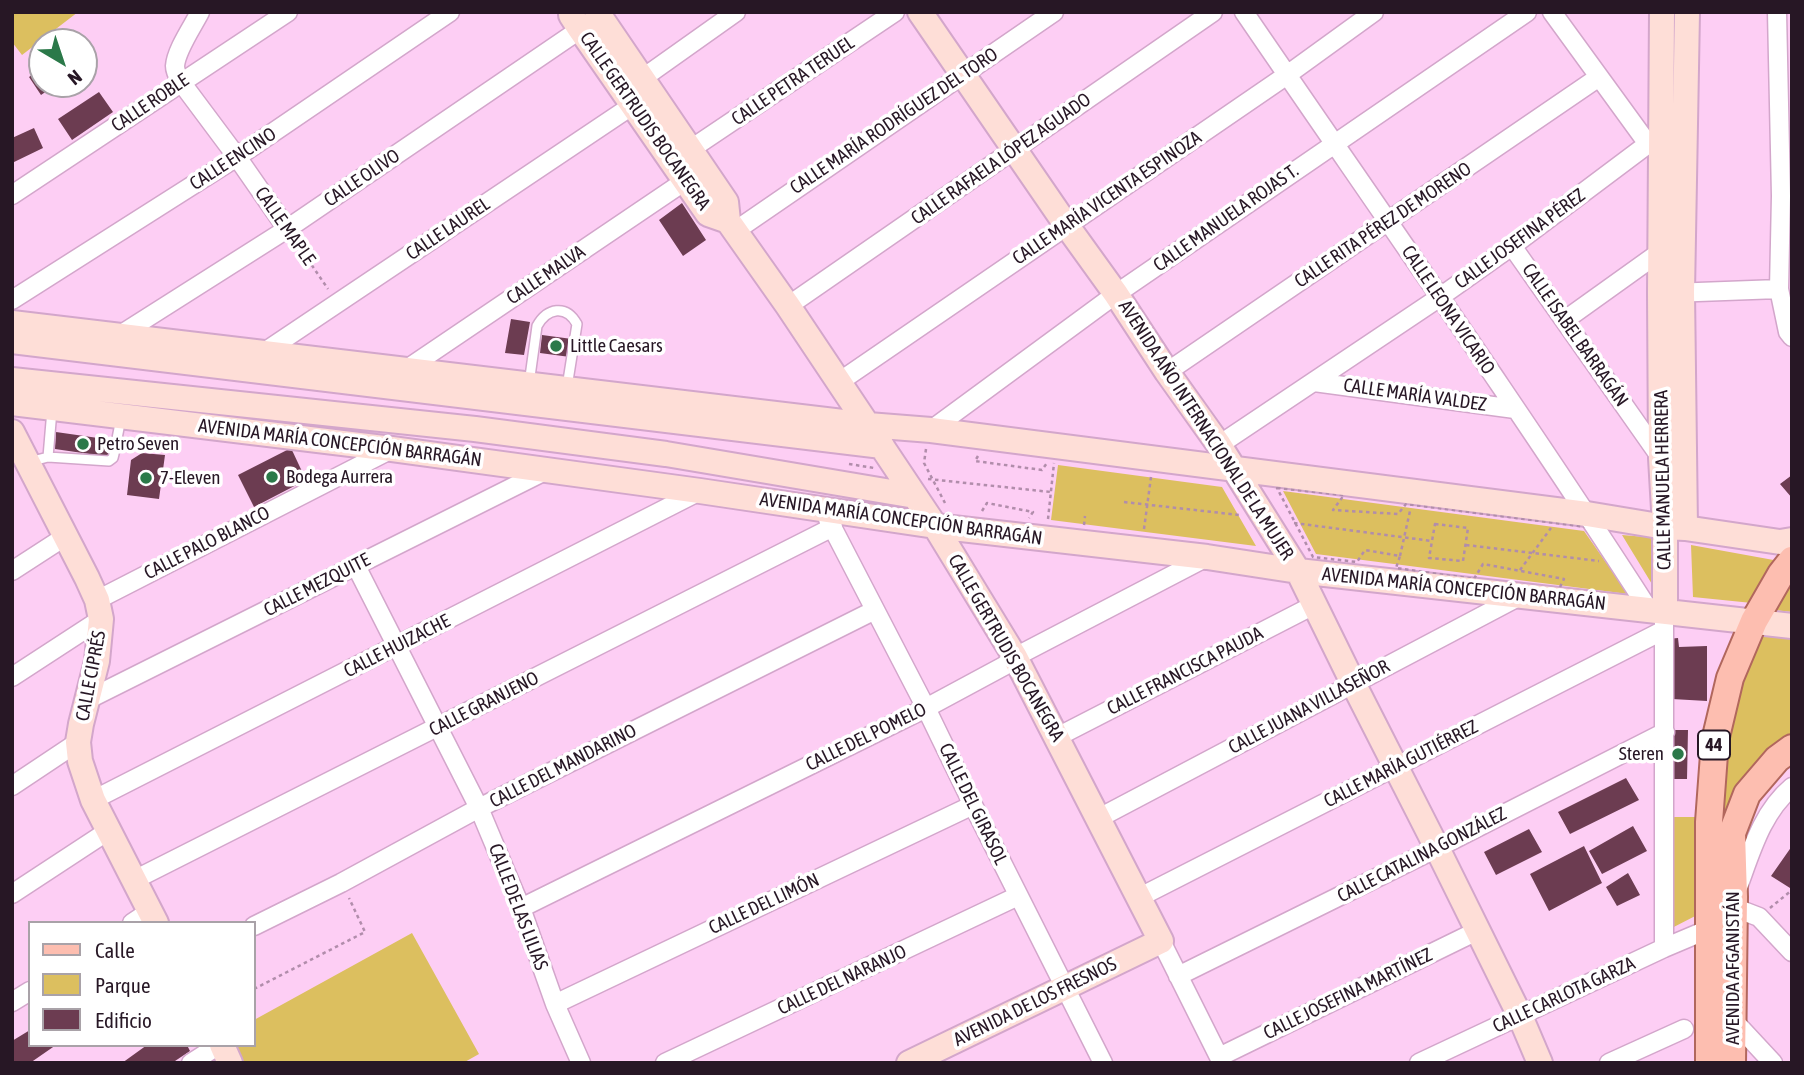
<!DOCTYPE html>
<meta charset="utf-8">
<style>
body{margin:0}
#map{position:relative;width:1804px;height:1075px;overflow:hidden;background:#fdcef4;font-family:"Asap Condensed",sans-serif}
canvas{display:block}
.frame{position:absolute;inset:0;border:14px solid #271725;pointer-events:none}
.legend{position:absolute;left:28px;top:921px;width:228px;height:126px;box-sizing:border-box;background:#fff;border:2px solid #a9a2a8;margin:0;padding:9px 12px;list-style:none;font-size:21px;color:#271725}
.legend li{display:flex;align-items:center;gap:14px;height:35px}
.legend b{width:35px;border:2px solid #a9a2a8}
.north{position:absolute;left:28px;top:28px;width:70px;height:70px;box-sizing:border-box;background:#fff;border:2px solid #a9a2a8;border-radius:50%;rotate:141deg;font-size:19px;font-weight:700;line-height:28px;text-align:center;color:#271725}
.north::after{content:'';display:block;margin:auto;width:24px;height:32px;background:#2b7949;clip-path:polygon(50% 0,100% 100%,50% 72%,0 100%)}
</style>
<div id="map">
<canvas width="1804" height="1075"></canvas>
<div class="frame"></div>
<ul class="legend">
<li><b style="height:9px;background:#fdbeb0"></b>Calle</li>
<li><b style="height:19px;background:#dcbf5f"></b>Parque</li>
<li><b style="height:19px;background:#6c3c51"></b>Edificio</li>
</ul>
<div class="north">N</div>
</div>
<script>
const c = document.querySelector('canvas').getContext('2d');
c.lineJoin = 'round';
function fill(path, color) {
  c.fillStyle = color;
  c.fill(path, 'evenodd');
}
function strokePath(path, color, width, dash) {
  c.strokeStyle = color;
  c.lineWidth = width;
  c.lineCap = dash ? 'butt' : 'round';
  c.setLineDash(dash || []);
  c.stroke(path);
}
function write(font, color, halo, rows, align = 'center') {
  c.font = font + ' "Asap Condensed",sans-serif';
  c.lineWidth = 7;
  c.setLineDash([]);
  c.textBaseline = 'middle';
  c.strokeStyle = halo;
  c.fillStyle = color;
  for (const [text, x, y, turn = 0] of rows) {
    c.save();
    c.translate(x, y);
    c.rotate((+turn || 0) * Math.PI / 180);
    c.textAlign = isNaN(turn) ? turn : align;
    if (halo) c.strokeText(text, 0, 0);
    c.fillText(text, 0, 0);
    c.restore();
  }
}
fill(new Path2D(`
 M12,12H78L22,55L12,42Z
 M1058,465L1222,487L1256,546L1051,520Z
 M1283,491L1584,531L1628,594L1316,554Z
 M1622,535L1658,538V594Z
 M1691,545L1779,561L1752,603L1693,597Z
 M1792,582V612L1774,610Z
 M1762,636L1792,639V735L1723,846C1724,793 1725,738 1742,686C1747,669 1756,653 1762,636Z
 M1668,817H1700L1703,912L1666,931Z
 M412,933L479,1054L463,1063H237L227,1045H254V1020Z`), '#dcbf5f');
fill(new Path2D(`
 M42,68V84H57L41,95L29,77Z
 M99,92L113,112L72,140L58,119Z
 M34,128L43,148L12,163V138Z
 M682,203L706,240L683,256L659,220Z
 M511,319L530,322L524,355L505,353Z
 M542,335L572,339L570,357L540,353Z
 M56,432L112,440L110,457L55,449Z
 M291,448L306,480L254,507L238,475Z
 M142,453L165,455L159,499L127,495L131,460Z
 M1792,475V498L1780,484Z
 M1678,638L1679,647L1707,646V701L1672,699L1674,678H1665L1667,639Z
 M1668,730H1688L1687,779H1668Z
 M1626,778L1639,800L1570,834L1558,812Z
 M1633,826L1647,851L1602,874L1589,851Z
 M1529,829L1542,852L1496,875L1484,852Z
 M1584,846L1602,883L1549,911L1530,874Z
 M1792,846V886L1790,888L1771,876Z
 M1628,873L1640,895L1617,906L1606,887Z
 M30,1030V1045H56L30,1063H12V1041Z
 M147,1045H187L190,1051L172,1063H122Z`), '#6c3c51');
const lane = new Path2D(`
 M529,384L537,326C547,308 566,304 577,324L567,387
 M48,457L52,410
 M29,462L48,457L109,461L113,458L114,454L121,418`);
const street = new Path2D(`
 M200,12C193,26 176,50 175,66C175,72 178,77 181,82L237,157L287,229
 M1244,12C1380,211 1519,408 1649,610
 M1552,12L1648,144
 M1777,12L1781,196L1779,289L1788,332L1792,337
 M643,78L736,12
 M691,149L895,12
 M12,195L288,12
 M735,231L1054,12
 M1512,246L1661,458
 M1671,293L1779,289
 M12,300L237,157L450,12
 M788,306L1213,12
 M1565,320L1660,252
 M120,335L287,229L588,24
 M263,353L633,105
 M407,369L685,181
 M1167,372L1599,77
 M839,382L1287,75L1374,12
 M1314,382L1515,409
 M931,430L1116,294L1527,12
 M1219,445L1440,297L1512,246L1648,144L1661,139H1671
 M828,519L926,708L973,805L1103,1063
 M356,566L479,808L521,908L555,1004L581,1063
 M12,571L66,536
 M97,600L392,449
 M12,677L101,619
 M87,700L547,470
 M1057,737L1314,605
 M12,786L78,742
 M93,800L700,491
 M1099,818L1520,596
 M134,880L833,527
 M1738,887C1751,852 1762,812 1792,787
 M12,894L108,831
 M1138,898L1664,630
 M1733,907L1759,917L1792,952
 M521,908L926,708L1004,666L1015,657L1207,557
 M132,923L150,911
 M254,926L341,883L479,808L875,610
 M1161,941L1222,1063
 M1664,948V623
 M1178,976L1437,848L1665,732
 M12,1002L30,991
 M555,1004L973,805
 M1733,1020L1773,1063
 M1219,1057L1477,931
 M191,1063L219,1045
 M665,1063L1018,896
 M1419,1063L1664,948L1709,929
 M1609,1063L1684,1029`);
const secondary = new Path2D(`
 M571,12V15L580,29L708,214L728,221
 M597,12L726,202L728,221L788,306L935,526L1015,657L1161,941L909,1063
 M920,12L1067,226L1116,294L1167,372L1219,445L1298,571L1353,683L1437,848L1520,1016L1540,1063
 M1662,12L1660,293L1661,458L1665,527V611
 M12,323L868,425L931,430L1587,514L1665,527L1685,528L1780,542L1792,540
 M12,341L882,446
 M12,380L475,429L666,454L915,496
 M12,403L392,449L700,491L935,526L1207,557L1298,571L1792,626
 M12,432L87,578L97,600L101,619L97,661L81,724L78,742L80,761L93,800L156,923
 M1685,528L1682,292L1687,12
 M222,1045L230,1063`);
const primary = new Path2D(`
 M1709,1063V822L1715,741L1730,678L1754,621L1781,574L1792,560
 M1732,1063L1734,897L1732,833L1747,794L1777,759L1792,748`);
strokePath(lane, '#d3a6cb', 12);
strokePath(street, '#d3a6cb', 21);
strokePath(secondary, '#d3a6cb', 28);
strokePath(primary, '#b1675d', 30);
strokePath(new Path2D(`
 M296,242L328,289
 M926,449L924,463L945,503
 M978,456L975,461L1042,470L1047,463
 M849,464L874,468
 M928,479L1051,492
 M1277,488L1344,495L1333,510L1398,514L1406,504L1587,527L1609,562L1637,599L1558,591L1564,579L1483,564L1474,579L1396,568L1400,556L1365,550L1357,562L1313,557Z
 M1124,502L1239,515
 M982,511L987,503L1033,512L1029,518
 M1048,519L1054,463
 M1294,523L1432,541
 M1435,524L1468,528L1463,561L1429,558Z
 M1084,525L1085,516
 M1144,529L1151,477
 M1466,545L1599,561
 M1400,556L1410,511
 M1520,570L1551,528
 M1770,908L1792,890
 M254,989L365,932L349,898`), '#b18dab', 2.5, [3.5, 3.5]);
strokePath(lane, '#fff', 9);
strokePath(street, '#fff', 18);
strokePath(secondary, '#feded7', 24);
strokePath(primary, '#fdbeb0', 26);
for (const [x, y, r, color] of [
 [556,346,7,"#2b7949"],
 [83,444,7,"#2b7949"],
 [272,477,7,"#2b7949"],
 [146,478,7,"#2b7949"],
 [1678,754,7,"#2b7949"]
]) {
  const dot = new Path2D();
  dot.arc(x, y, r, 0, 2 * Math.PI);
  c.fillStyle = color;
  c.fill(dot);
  strokePath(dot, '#fff', 2.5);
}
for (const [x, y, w] of [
 [1714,745,32]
]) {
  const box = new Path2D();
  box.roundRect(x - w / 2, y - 14.5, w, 29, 5);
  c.fillStyle = '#fff';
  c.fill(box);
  strokePath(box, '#271725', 2);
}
write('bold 18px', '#271725', null, [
 ["44",1714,745]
]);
write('19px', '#271725', '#fff', [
 ["CALLE PETRA TERUEL",793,81,-34],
 ["CALLE ROBLE",150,103,-34],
 ["CALLE GERTRUDIS BOCANEGRA",645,121,55],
 ["CALLE MARÍA RODRÍGUEZ DEL TORO",894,121,-34],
 ["CALLE ENCINO",233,159,-33],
 ["CALLE RAFAELA LÓPEZ AGUADO",1001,159,-35],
 ["CALLE OLIVO",362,178,-34],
 ["CALLE MARÍA VICENTA ESPINOZA",1107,198,-34],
 ["CALLE MANUELA ROJAS T.",1226,218,-35],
 ["CALLE RITA PÉREZ DE MORENO",1383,225,-34],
 ["CALLE MAPLE",285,226,55],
 ["CALLE LAUREL",448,229,-34],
 ["CALLE JOSEFINA PÉREZ",1520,239,-36],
 ["CALLE MALVA",546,275,-34],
 ["CALLE LEONA VICARIO",1448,310,56],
 ["CALLE ISABEL BARRAGÁN",1575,335,55],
 ["CALLE MARÍA VALDEZ",1415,395,8],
 ["AVENIDA AÑO INTERNACIONAL DE LA MUJER",1206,430,57],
 ["AVENIDA MARÍA CONCEPCIÓN BARRAGÁN",340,443,7],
 ["CALLE MANUELA HERRERA",1663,480,-91],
 ["AVENIDA MARÍA CONCEPCIÓN BARRAGÁN",901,519,8],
 ["CALLE PALO BLANCO",207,543,-27],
 ["CALLE MEZQUITE",317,585,-27],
 ["AVENIDA MARÍA CONCEPCIÓN BARRAGÁN",1464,589,6],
 ["CALLE HUIZACHE",397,646,-27],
 ["CALLE GERTRUDIS BOCANEGRA",1006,648,60],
 ["CALLE FRANCISCA PAUDA",1185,671,-27],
 ["CALLE CIPRÉS",91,676,-79],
 ["CALLE GRANJENO",484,704,-27],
 ["CALLE JUANA VILLASEÑOR",1309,707,-28],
 ["CALLE DEL POMELO",866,737,-26],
 ["CALLE MARÍA GUTIÉRREZ",1401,764,-27],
 ["CALLE DEL MANDARINO",563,766,-27],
 ["CALLE DEL GIRASOL",973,804,64],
 ["CALLE CATALINA GONZÁLEZ",1422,855,-27],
 ["CALLE DEL LIMÓN",764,904,-25],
 ["CALLE DE LAS LILIAS",518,907,69],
 ["AVENIDA AFGANISTÁN",1733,968,-90],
 ["CALLE DEL NARANJO",842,980,-25],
 ["CALLE JOSEFINA MARTÍNEZ",1348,994,-26],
 ["CALLE CARLOTA GARZA",1564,995,-25],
 ["AVENIDA DE LOS FRESNOS",1035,1002,-26]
]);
write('19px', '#271725', '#fff', [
 ["Little Caesars",570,346],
 ["Petro Seven",97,444],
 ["Bodega Aurrera",286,477],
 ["7-Eleven",160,478],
 ["Steren",1664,754,"right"]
], 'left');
</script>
